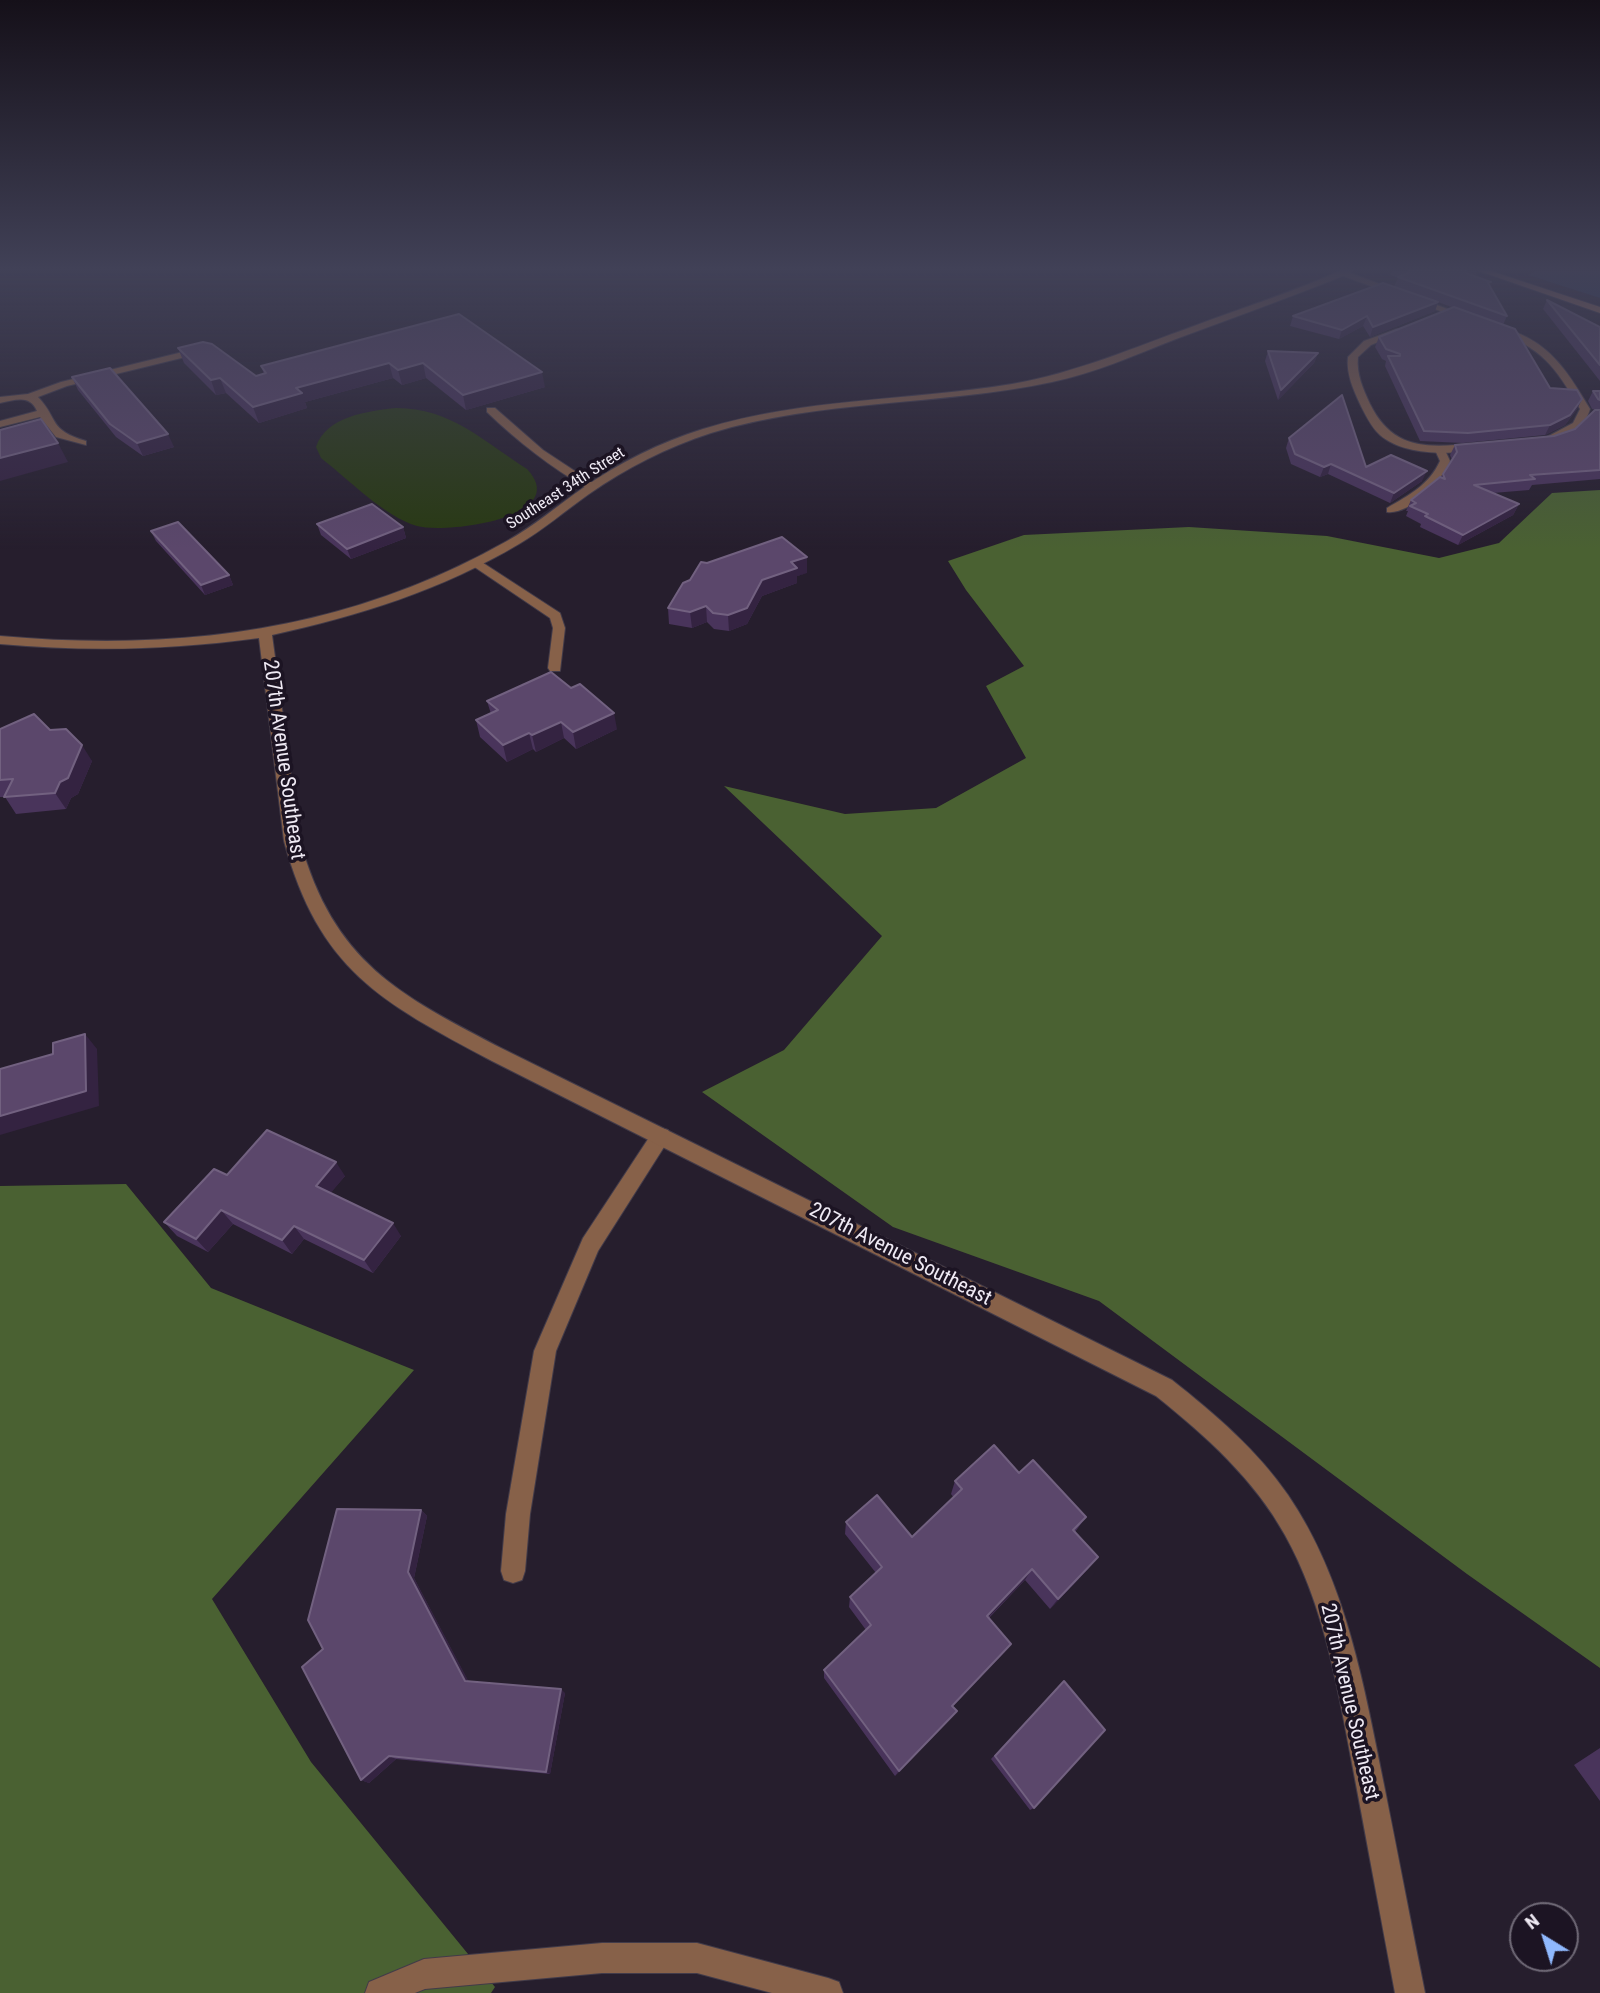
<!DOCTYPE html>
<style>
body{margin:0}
#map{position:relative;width:1600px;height:1993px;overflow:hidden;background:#261e2d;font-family:"Roboto Condensed",sans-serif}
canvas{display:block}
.north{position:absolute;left:1509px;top:1902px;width:70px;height:70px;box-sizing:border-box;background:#1c1423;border:2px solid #706a77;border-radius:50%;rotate:322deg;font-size:19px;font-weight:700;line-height:28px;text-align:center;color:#efeaf4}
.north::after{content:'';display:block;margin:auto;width:24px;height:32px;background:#8fb8fd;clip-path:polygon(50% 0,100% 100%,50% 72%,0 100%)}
</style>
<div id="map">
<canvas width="1600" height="1993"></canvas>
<div class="north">N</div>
</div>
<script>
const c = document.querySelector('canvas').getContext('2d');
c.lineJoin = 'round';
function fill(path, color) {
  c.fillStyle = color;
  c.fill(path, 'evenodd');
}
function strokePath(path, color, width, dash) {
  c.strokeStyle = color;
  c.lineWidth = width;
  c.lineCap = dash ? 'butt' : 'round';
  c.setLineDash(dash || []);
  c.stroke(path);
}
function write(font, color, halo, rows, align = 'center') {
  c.font = font + ' "Roboto Condensed",sans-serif';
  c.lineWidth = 7;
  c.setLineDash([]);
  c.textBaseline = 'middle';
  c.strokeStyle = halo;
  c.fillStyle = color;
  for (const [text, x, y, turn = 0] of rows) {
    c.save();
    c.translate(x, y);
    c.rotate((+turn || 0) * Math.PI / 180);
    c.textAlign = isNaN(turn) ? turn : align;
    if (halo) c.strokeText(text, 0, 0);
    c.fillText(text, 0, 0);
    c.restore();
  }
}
fill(new Path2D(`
 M396,408C451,408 483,441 527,469C573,518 446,534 417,526C385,517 348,479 321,458L316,447C326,416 369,411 396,408Z`), '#283912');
fill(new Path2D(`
 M1600,490V1668L1467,1574L1099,1301L893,1227L702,1092L784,1050L882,936L724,786L845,814L936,808L1026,758L986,686L1024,666L966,590L948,561L1024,535L1189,527L1327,536L1439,558L1499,543L1552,493Z
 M126,1184L211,1288L414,1370L212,1599L311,1762L495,1987L491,1993H0V1186Z`), '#4a6132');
fill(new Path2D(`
 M1536,271H1600V298L1528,275Z`), '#20385f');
const lane = new Path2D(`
 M203,347L206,348V352L67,386L38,397C59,419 48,430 86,441V445L56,437L40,417L0,427V421L37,411C30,394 15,400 0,403V397L28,394L61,382Z
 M487,408H495L543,450L596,485V489H588C551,467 518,442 487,412Z
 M1440,447L1444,448L1450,461C1442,481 1410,515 1387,512V508C1409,495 1429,485 1440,461L1435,450Z
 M477,559L560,613L565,628L560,671H550L548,668L553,628L550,618L473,566L471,563Z
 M661,1128L668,1130L671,1136L598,1251L556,1351L530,1514L525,1571L522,1580L513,1583L504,1580L501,1571L506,1514L534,1351L583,1238L654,1130Z
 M602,1943H697L828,1978L839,1982L843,1993H772L697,1973H602L425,1989L415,1993H365L369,1982L424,1959Z`);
const street = new Path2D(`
 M1340,271H1352L1350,273L1472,318L1465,320L1343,276C1288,298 1232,318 1176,339C1135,355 1095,373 1052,382C939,406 822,399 711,433C668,447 626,468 589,494C565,511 543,530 519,544C442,590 358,616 272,635L300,841C334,963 399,995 505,1050L1172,1380C1215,1414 1257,1450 1288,1495C1346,1580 1364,1686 1384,1785C1398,1854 1411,1924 1425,1993H1395C1380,1915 1366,1836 1351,1758C1337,1683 1323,1603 1285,1535C1254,1479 1206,1436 1156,1396L492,1061C381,1002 319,970 284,841L259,638C170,650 89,652 0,644V636C180,652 348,631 507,541C534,526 557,506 583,488C619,463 661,442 703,429C803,398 909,401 1012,384C1075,373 1133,348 1194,326C1242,308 1292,292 1340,271Z
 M1494,326C1501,326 1508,329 1515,332C1553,346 1570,376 1590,409C1585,427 1565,444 1545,442V438L1573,423L1580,409C1554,365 1543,349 1494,330Z
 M1397,329L1405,331L1371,345L1358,357C1356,373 1363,389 1370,404C1389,442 1415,448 1455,445C1464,445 1474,442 1481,447L1480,449C1451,455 1404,456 1380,435C1371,427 1365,414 1360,404C1353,389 1346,373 1348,357L1364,341Z`);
const secondary = new Path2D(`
 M1479,271H1491L1600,307V313Z`);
strokePath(lane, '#423b49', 2);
strokePath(street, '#423b49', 2);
strokePath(secondary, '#423b49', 2);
fill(lane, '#876149');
fill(street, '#876149');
fill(secondary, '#c1845e');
fill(new Path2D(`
 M1392,271H1477L1475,276L1489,285L1507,316L1503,325L1550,388L1582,399L1577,409L1565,425L1545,435L1463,443L1420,441L1385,366L1386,361L1382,359L1375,347L1379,337L1454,308L1438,302L1435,311L1370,337L1363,326L1339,339L1290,326L1293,316L1394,286L1398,278L1390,275Z
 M1547,300L1600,327V381L1543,309Z
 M459,314L545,387L466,410L426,378L402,385L393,378L305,402L307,408L259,423L226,393L216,395L184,363L178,348L256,376L264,374L261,366Z
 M1268,351L1318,353L1314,363L1278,400L1265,361Z
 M72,377L174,447L143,456L116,437L78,390Z
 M1593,391H1600V479L1532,485L1529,490L1493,493L1519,504L1513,515L1458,545L1420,527L1421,524L1406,516L1408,511H1406L1411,500L1441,477L1452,460L1450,455L1455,445L1554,436L1575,429L1596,410L1592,409L1588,401Z
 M1289,438L1366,467L1422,481L1390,503L1328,474L1320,477L1291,464L1286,448Z
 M317,524L403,527L406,538L351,559L321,535Z
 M151,531L229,575L233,585L205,595L156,541Z
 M807,573L797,576V583L762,596L747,624L729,631L714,629L707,622L692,628L669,624L668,608Z
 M487,701L617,729L576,749L564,738L536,752L533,749L507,762L480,737L476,720L491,714Z
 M0,729L50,730L92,761L78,794L71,798L66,809L16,814L5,797H0Z
 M227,1175L345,1176L330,1193L401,1236L373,1273L304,1239L292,1254L233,1224L208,1252L177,1236L164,1222Z
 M1019,1473L1086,1517L1075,1532L1089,1568L1050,1609L1025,1580L989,1618L1011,1644L953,1706L951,1718L895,1776L824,1678V1670L866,1630L849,1607L850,1597L876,1573L845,1534L846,1522L912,1537L954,1498L951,1494L955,1481Z
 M421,1510L427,1516L414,1578L468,1681L565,1693L550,1774L396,1759L369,1783L361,1780L323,1649Z
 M1064,1681L1034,1808L1030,1810L991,1759Z
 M1600,1748V1801L1574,1765Z`), '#49345b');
fill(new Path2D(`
 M1467,271H1477L1475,276L1463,272Z
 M1438,302L1435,311L1370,337L1373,327Z
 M1367,316L1363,326L1339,339L1342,330Z
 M1318,353L1314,363L1278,400L1281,390Z
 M389,363L393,378L305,402L307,408L259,423L253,407L296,388Z
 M423,363L426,378L402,385L398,370Z
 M542,372L545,387L466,410L463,395Z
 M220,378L226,393L216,395L211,380Z
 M1582,399L1577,409L1565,425L1545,435L1550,425Z
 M168,434L174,447L143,456L137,443Z
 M58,443L68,462L0,481V458Z
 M1331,464L1328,474L1320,477L1324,467Z
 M1427,471L1422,481L1390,503L1394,493Z
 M1519,504L1513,515L1458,545L1463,535Z
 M403,527L406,538L351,559L347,549Z
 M807,557V573L797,576V583L762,596L747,624L729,631L728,615L762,580L791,562Z
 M229,575L233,585L205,595L201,585Z
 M706,606L707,622L692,628L690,612Z
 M614,713L617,729L576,749L573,732Z
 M561,722L564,738L536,752L532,735Z
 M529,733L533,749L507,762L503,745Z
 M82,745L92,761L78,794L71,798L66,809L55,793L60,782Z
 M85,1034L97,1049L99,1106L0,1135V1116Z
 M336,1162L345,1176L325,1200L316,1186Z
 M221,1210L233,1224L208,1252L196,1239Z
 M393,1223L401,1236L373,1273L364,1260Z
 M294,1226L304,1239L292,1254L282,1240Z
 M421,1510L427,1516L414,1578L470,1684L465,1681L408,1572Z
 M1098,1557L1089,1568L1050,1609L1058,1599Z
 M1032,1569L1025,1580L981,1625L987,1616Z
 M1011,1644L1004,1653L947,1712L952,1706Z
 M561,1689L565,1693L550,1774L546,1772Z
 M957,1711L951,1718L895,1776L899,1771Z
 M389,1756L396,1759L369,1783L361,1780Z`), '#342341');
const building = new Path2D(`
 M1408,271H1467L1463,272L1491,282L1488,283L1507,316L1398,277L1411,272Z
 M1383,283L1438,302L1373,327L1367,316L1342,330L1293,316Z
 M1547,300L1600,327V365Z
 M1454,307L1515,329L1550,388L1577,390L1582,399L1570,415L1550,425L1468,433L1424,431L1388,356H1400V354L1386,349L1379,337Z
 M459,314L542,372L463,395L423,363L398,370L389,363L296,388L302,393L253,407L220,378L211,380L178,348L203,342L212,344L256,376L266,373L261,366Z
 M1268,351L1318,353L1281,390Z
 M110,368L168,434L137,443L110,424L72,377Z
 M1593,391H1600V400L1598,399Z
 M1342,395L1366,467L1391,455L1427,471L1394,493L1331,464L1324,467L1295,454L1289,438Z
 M1595,410H1600V470L1530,475L1535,479L1474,485L1519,504L1463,535L1425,516L1428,514L1410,506L1416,503L1411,500L1440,477L1445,479L1443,474L1457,452L1455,445L1554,436L1575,429Z
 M41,419L58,443L0,458V430Z
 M372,504L403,527L347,549L317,524Z
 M178,522L229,575L201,585L151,531Z
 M782,537L807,557L791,562L797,568L762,580L747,608L728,615L713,613L706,606L690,612L668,608L683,583L690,580L701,562L707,563Z
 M551,672L571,688L580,684L614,713L573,732L561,722L532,735L529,733L503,745L476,720L498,710L487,701Z
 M34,714L50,730L66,729L82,745L68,778L60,782L55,793L4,797L13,779L0,780V729Z
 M85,1034L86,1091L0,1116V1069L53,1054V1043Z
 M267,1130L336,1162L316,1186L393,1223L364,1260L294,1226L282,1240L221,1210L196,1239L164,1222L214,1169L227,1175Z
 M994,1445L1019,1473L1033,1460L1086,1517L1073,1530L1098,1557L1058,1599L1032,1569L987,1616L1011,1644L952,1706L957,1711L899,1771L824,1670L871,1625L850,1597L882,1567L846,1522L877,1495L912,1537L962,1489L955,1481Z
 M337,1509L421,1510L408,1572L465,1681L561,1689L546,1772L389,1756L361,1780L302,1667L323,1649L308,1620Z
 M1064,1681L1105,1730L1034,1808L995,1756Z`);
fill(building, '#5b476b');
strokePath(building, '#726180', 2);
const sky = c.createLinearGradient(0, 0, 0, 550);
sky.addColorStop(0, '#151019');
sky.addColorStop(0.49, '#414157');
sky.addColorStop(1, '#41415700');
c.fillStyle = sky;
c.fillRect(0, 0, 1600, 550);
write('16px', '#efeaf4', '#1c1423', [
 ["Southeast 34th Street",566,489,-33]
]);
write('21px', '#efeaf4', '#1c1423', [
 ["207th Avenue Southeast",283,760,82],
 ["207th Avenue Southeast",900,1255,27],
 ["207th Avenue Southeast",1349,1702,77]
]);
</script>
